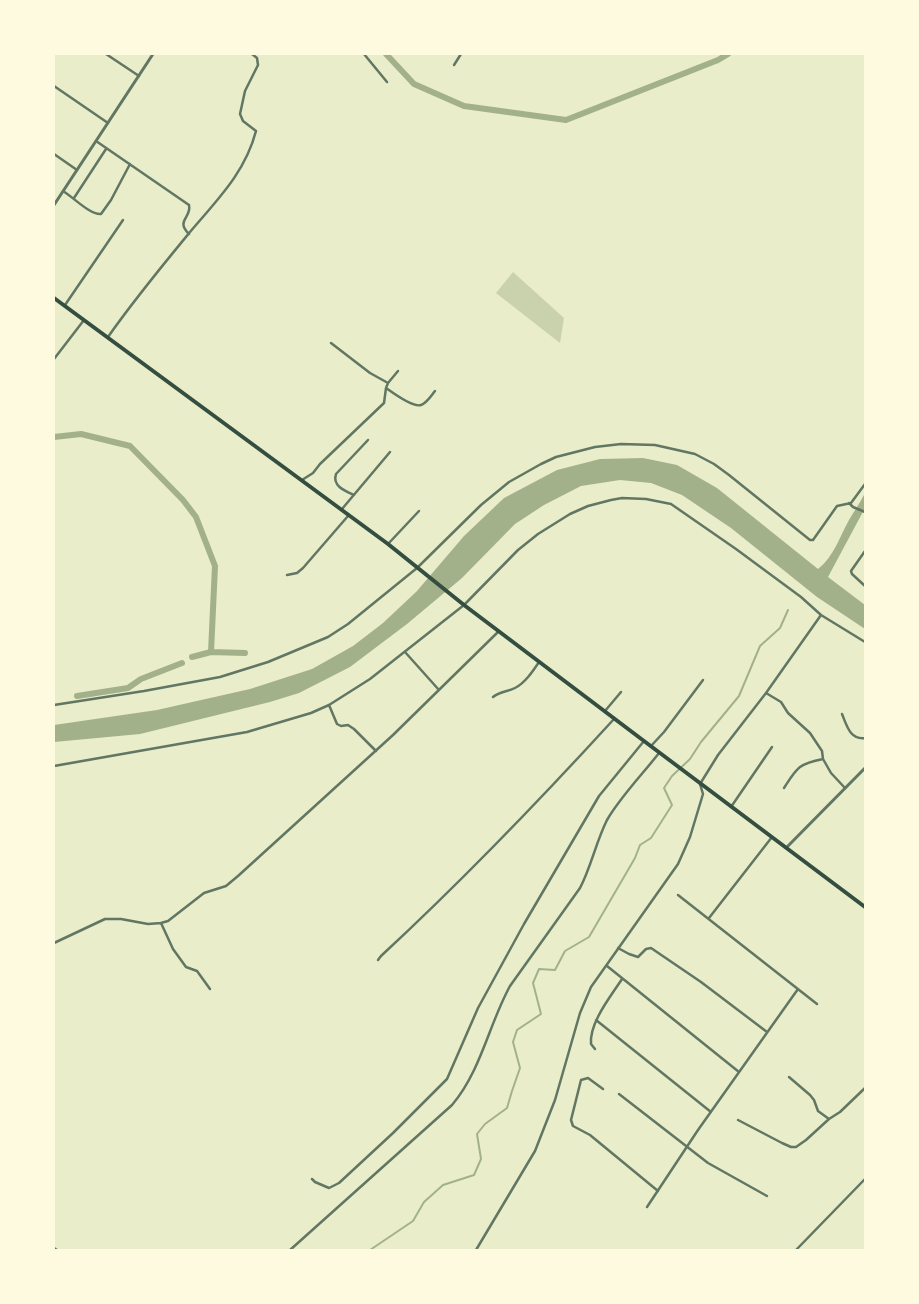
<!DOCTYPE html>
<style>
body{margin:0}
#map{position:relative;width:919px;height:1304px;overflow:hidden;background:#e9edc9;font-family:Karla,sans-serif}
canvas{display:block}
.frame{position:absolute;inset:0;border:55px solid #fefae0;pointer-events:none}
</style>
<div id="map">
<canvas width="919" height="1304"></canvas>
<div class="frame"></div>
</div>
<script>
const c = document.querySelector('canvas').getContext('2d');
c.lineJoin = 'round';
function fill(path, color) {
  c.fillStyle = color;
  c.fill(path, 'evenodd');
}
function strokePath(path, color, width, dash) {
  c.strokeStyle = color;
  c.lineWidth = width;
  c.lineCap = dash ? 'butt' : 'round';
  c.setLineDash(dash || []);
  c.stroke(path);
}
fill(new Path2D(`
 M513,272L564,318L560,343L496,293Z`), '#cad2ad');
fill(new Path2D(`
 M643,458L677,465L717,488L818,569C834,556 839,538 849,520C854,511 860,503 865,493V508L828,577L865,605V629L817,597L731,528L682,495L651,483L620,480L581,486L544,505L515,524L462,578L407,624L350,667L299,693L270,702L140,734L54,742V725L157,710L250,689L312,669L353,646L383,623L417,591L464,536L504,498L557,470L600,459Z`), '#a3b18a');
strokePath(new Path2D(`
 M370,1250L413,1221L424,1202L443,1185L474,1175L481,1159L477,1134L485,1124L507,1108L512,1091L520,1068L513,1042L517,1030L541,1014L533,983L539,969L555,970L565,951L589,937L635,858L640,845L651,838L672,805L664,788L672,776L690,759L701,742L739,696L760,646L780,628L788,610`), '#a3b18a', 2);
strokePath(new Path2D(`
 M386,54L414,84L464,106L566,120L718,60L728,54
 M54,437L81,434L130,446L183,500L196,517L215,566L211,652L192,657
 M211,652L245,653
 M77,696L128,688L141,679L182,663`), '#a3b18a', 6);
strokePath(new Path2D(`
 M106,54L139,76
 M364,54L387,82
 M454,65L461,54
 M54,86L108,123
 M96,141L189,205C192,218 175,220 189,234
 M54,154L77,170
 M63,191C73,197 90,215 101,214L111,200L130,164
 M74,198L106,149
 M65,305L123,220
 M108,337C133,301 162,266 190,232C217,200 245,173 256,131L243,121L240,114L245,91L258,65L257,58L252,54
 M331,343L370,373L388,383L386,388
 M54,359L84,320
 M388,383L398,371
 M302,480L313,473L320,464L384,403L386,388C393,393 413,408 421,405C427,403 431,396 435,391
 M354,495C345,491 332,486 336,474L368,440
 M849,503L853,507L865,512
 M342,509L390,452
 M388,544L419,511
 M865,551L851,571L852,574L865,586
 M287,575L297,573L303,568L348,516
 M405,652L439,690
 M766,693L781,702L788,713L810,733L822,751L823,759
 M493,697C500,691 507,692 515,688C525,683 533,671 539,662
 M54,705L144,691L220,677L268,662L328,637L348,624L417,568L481,505L509,482L541,464L556,457L595,447L621,444L655,445L695,454L714,464L729,475L810,540H813L837,506L851,503L865,484
 M329,705L337,724L341,726L348,725L354,729L376,751
 M605,711L621,692
 M842,714C847,726 850,740 865,738
 M651,746L664,732L703,680
 M54,766L247,732L311,713L329,705L370,679L464,605L518,550L538,534L570,514L588,506L611,500L622,498L646,499L671,504L736,549L801,597L821,615L865,642
 M784,788C797,768 798,764 823,759L831,773L845,788
 M731,807L772,747
 M678,895L817,1004
 M709,918L772,837
 M161,923L173,949L186,967L197,971L210,989
 M54,943L105,919H121L148,924L161,923L168,921L204,893L226,886L238,876L393,735L499,631
 M618,948L629,954L638,957L646,949L651,948L701,982L767,1032
 M378,960L381,956C462,881 539,801 614,719
 M607,966L739,1072
 M596,1020L711,1112
 M595,1049L591,1044C589,1023 611,996 622,979
 M789,1077L810,1095L814,1100L818,1111L829,1119
 M603,1089L588,1078L581,1080L571,1120L573,1126L590,1135L658,1191
 M619,1094L708,1163L767,1196
 M738,1120L782,1143L791,1147H796L806,1140L829,1119L840,1112L865,1088
 M312,1179L315,1182L329,1188L339,1183L393,1133L447,1079L478,1008L524,924L599,796L644,741
 M647,1207L698,1130L798,989
 M54,1248L57,1250
 M290,1250L452,1105C481,1071 489,1024 510,986L580,888C591,867 596,842 607,820C621,796 642,775 659,753
 M476,1250L535,1151L555,1100L580,1013L591,987L678,864L690,837L703,794L700,784L718,755L766,693L821,615
 M796,1250L865,1179`), '#617663', 2.5);
strokePath(new Path2D(`
 M54,205L153,54
 M786,848L865,768`), '#617663', 3);
strokePath(new Path2D(`
 M54,298L388,544L464,605L644,741L865,907`), '#344e41', 4);
</script>
